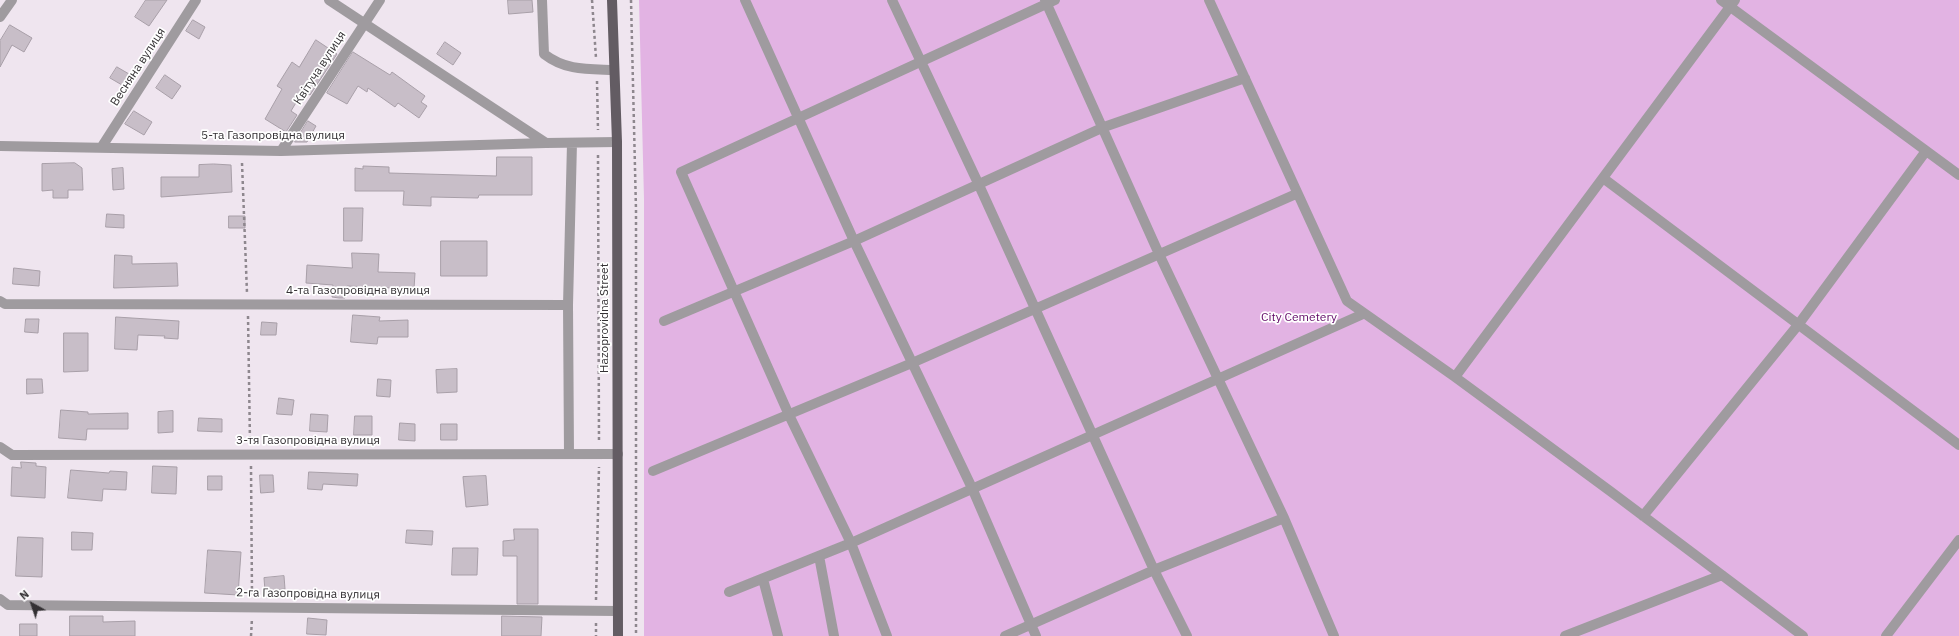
<!DOCTYPE html>
<meta charset="utf-8">
<style>
body{margin:0}
#map{position:relative;width:1959px;height:636px;overflow:hidden;background:#efe5ef;font-family:"IBM Plex Sans",sans-serif}
canvas{display:block}
.north{position:absolute;left:12px;top:584px;width:40px;height:40px;-webkit-text-stroke:3px #fff;paint-order:stroke;rotate:320deg;font-size:11px;font-weight:700;line-height:16px;text-align:center;color:#343134}
.north::after{content:'';display:block;margin:auto;width:14px;height:18px;background:#343134;clip-path:polygon(50% 0,100% 100%,50% 72%,0 100%)}
</style>
<div id="map">
<canvas width="1959" height="636"></canvas>
<div class="north">N</div>
</div>
<script>
const c = document.querySelector('canvas').getContext('2d');
c.lineJoin = 'round';
function fill(path, color) {
  c.fillStyle = color;
  c.fill(path, 'evenodd');
}
function strokePath(path, color, width, dash) {
  c.strokeStyle = color;
  c.lineWidth = width;
  c.lineCap = dash ? 'butt' : 'round';
  c.setLineDash(dash || []);
  c.stroke(path);
}
function write(font, color, halo, rows, align = 'center') {
  c.font = font + ' "IBM Plex Sans",sans-serif';
  c.lineWidth = 3.5;
  c.setLineDash([]);
  c.textBaseline = 'middle';
  c.strokeStyle = halo;
  c.fillStyle = color;
  for (const [text, x, y, turn = 0] of rows) {
    c.save();
    c.translate(x, y);
    c.rotate((+turn || 0) * Math.PI / 180);
    c.textAlign = isNaN(turn) ? turn : align;
    if (halo) c.strokeText(text, 0, 0);
    c.fillText(text, 0, 0);
    c.restore();
  }
}
fill(new Path2D(`
 M639,0H1959V636H644V199Z`), '#e2b3e3');
const building = new Path2D(`
 M146,0H167L149,26L135,17Z
 M508,0H532L533,12L509,14Z
 M193,20L205,27L199,39L186,31Z
 M10,25L32,38L24,52L12,45L0,67V41Z
 M316,40L337,54L310,95L303,91L291,111L297,115L286,132L265,119L282,89L277,86L292,62L299,67Z
 M445,42L461,53L453,65L437,54Z
 M353,52L390,75L392,72L425,96L421,102L427,106L419,118L398,103L395,107L368,88L367,92L358,86L347,104L327,93Z
 M117,67L129,74L122,85L110,78Z
 M165,75L181,86L172,99L156,88Z
 M134,111L152,122L144,135L125,124Z
 M308,121L316,126L307,142H295Z
 M497,157H532V195H479L478,198L431,197V206L403,205L404,191H355V168L363,169V166L389,167V173L496,176Z
 M75,163L82,168L83,190H68V198H53V190L42,191V164Z
 M214,164L231,165L232,192L161,197V177H199V165Z
 M123,168L124,189L113,190L112,169Z
 M344,208H363L362,241H344Z
 M107,214L124,215V228L106,227Z
 M229,216H245V228H229Z
 M441,241H487V276H441Z
 M352,253L379,254L378,272L415,273L414,289L347,286L345,298H339L332,297L333,285L306,283L307,265L352,268Z
 M115,255L132,256V264L177,263L178,286L114,288Z
 M14,268L40,271L39,286L13,284Z
 M353,315L380,317L379,321L408,320V337H378L377,344L351,342Z
 M116,317L179,321L178,339L164,338L165,336L138,335L137,350L115,349Z
 M26,319H39L38,333L25,332Z
 M262,322L277,323L276,335H261Z
 M64,333H88V371L64,372Z
 M457,369V392L437,393L436,370Z
 M27,379H42L43,393L27,394Z
 M378,379L391,380L390,397L377,396Z
 M279,398L294,400L292,415L277,414Z
 M61,410L88,412V414L128,413V429H87L86,440L59,438Z
 M173,411V432L158,433V412Z
 M311,414L328,415L327,432L310,431Z
 M355,416H372V435H354Z
 M199,418L222,419V432L198,431Z
 M400,423L415,424V441L399,440Z
 M441,424H457V440H441Z
 M21,462L36,463V466L46,467L45,498L11,496L12,467L21,468Z
 M153,466L177,467L176,494L152,493Z
 M71,470L109,473L110,471L127,472L126,490L103,489L102,501L68,498Z
 M309,472L358,474L357,486L323,484L322,490L308,489Z
 M260,475H273L274,492L261,493Z
 M208,476H222V490H208Z
 M486,476L488,505L466,507L463,477Z
 M514,529H538V604H517V556H503V541L514,540Z
 M407,530L433,531L432,545L406,543Z
 M72,532L93,533L92,550H72Z
 M18,537L43,538L42,577L16,576Z
 M453,548H478L477,575H452Z
 M208,550L241,552L238,595L205,593Z
 M284,576L285,589L265,591L264,578Z
 M70,616H103V622L135,621V636H70Z
 M502,616L542,617L541,636H502Z
 M308,618L327,620L326,635L307,634Z
 M20,624H37V636H20Z`);
fill(building, '#c8bec8');
strokePath(building, '#a89fa8', 1);
strokePath(new Path2D(`
 M592,0L596,58
 M631,0L636,210V636
 M597,81L598,130
 M598,155L599,442
 M242,163L247,293
 M248,316L250,443
 M251,466L252,595
 M596,600L599,467
 M596,623V636
 M251,636L252,618`), '#8e878e', 2.5, [3, 3]);
strokePath(new Path2D(`
 M329,0L546,143L617,142
 M542,0L544,54C566,71 588,69 614,70
 M745,0L854,241L972,488L1036,636
 M892,0L978,183L1154,570L1187,636
 M1045,0L1159,254L1284,518L1334,636
 M1209,0L1347,301L1455,377L1610,491L1803,636
 M1721,0L1959,175
 M0,17L12,0
 M0,146L281,151L546,143
 M101,148L196,0
 M281,151L380,0
 M1603,178L1959,445
 M0,301L5,304L568,305L569,454
 M568,305L572,143
 M664,321L854,241L1104,127L1245,78
 M1455,377L1735,0
 M0,447L12,455L618,454
 M653,471L912,363L1296,194
 M1643,516L1798,325L1926,151
 M819,556L834,636
 M763,579L778,636
 M729,592L851,543L1363,314
 M0,599L8,605L617,611
 M887,636L851,543L789,415L681,172L1055,0
 M1005,636L1154,570L1284,518
 M1565,636L1722,575
 M1886,636L1959,540`), '#9f9b9f', 10);
strokePath(new Path2D(`
 M612,0L617,142L618,636`), '#635c63', 10);
write('12px', '#343134', '#fff', [
 ["Весняна вулиця",138,67,-57],
 ["Квітуча вулиця",320,68,-57],
 ["5-та Газопровідна вулиця",273,136],
 ["4-та Газопровідна вулиця",358,291],
 ["Hazoprovidna Street",605,318,-90],
 ["3-тя Газопровідна вулиця",308,441],
 ["2-га Газопровідна вулиця",308,594,1]
]);
write('12px', '#5f0665', '#fff', [
 ["City Cemetery",1299,318]
]);
</script>
